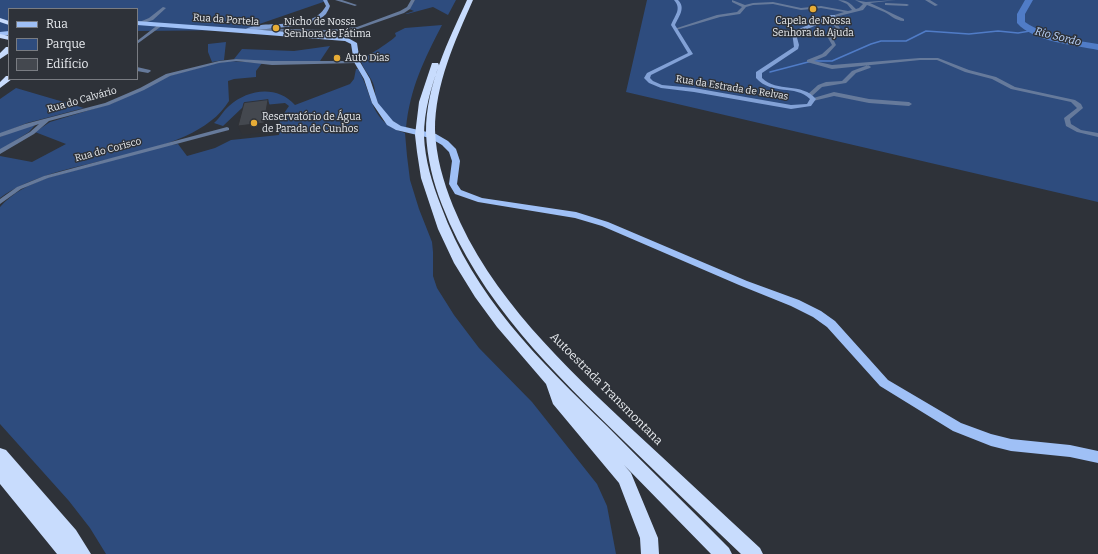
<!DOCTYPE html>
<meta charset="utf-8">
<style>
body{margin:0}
#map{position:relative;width:1098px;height:554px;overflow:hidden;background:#2e3239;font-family:Bitter,serif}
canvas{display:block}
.legend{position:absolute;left:8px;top:8px;width:130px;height:72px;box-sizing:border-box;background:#2e3239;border:1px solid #797c82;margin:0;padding:5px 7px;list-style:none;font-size:12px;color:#e9ecf0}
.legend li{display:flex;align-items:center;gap:8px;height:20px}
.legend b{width:20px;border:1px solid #797c82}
</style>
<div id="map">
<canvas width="1098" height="554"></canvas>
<ul class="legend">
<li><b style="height:5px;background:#9fc0f6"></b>Rua</li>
<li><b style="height:11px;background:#2e4c7e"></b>Parque</li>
<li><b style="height:11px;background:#44484f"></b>Edifício</li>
</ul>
</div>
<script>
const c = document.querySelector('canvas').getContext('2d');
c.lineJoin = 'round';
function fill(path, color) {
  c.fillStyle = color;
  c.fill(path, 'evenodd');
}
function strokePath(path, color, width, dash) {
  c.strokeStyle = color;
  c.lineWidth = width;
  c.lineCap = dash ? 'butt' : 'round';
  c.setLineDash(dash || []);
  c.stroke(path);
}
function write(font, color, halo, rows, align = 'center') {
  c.font = font + ' Bitter,serif';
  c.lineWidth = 3;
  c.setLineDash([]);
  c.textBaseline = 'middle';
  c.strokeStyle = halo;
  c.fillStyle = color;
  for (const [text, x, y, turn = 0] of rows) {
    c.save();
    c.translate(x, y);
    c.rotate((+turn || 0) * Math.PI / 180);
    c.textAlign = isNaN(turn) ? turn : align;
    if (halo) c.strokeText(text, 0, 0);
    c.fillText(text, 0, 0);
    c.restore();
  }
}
fill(new Path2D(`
 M0,0H329L242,30L137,31V9H9V33H0Z
 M415,0H456L448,15L433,7L407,14H405L414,11L409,9Z
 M647,0H1098V202L626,92Z
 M442,25C424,60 410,88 406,128C393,124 381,112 376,98C375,93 375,88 373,83C369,74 362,68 360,58C368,57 390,42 396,36L395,33L405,28Z
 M226,42L224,60L212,62L208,52V44Z
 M330,46L320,61L270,62L234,59L242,49L294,51Z
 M230,61L262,63L256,71V77L234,79L228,81L229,101C191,163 60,153 0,198V156L32,162L66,144L35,132L50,122L113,103L169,76L212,64Z
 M356,69H358C374,97 369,122 405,133L407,156L410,180L419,209L432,242L433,252V276L437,288L454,315L479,348L532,402L597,484L607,506L616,554H106L90,528L69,501L0,424V207C13,192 29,185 47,178L164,146L178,144L187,156L215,148L231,140L279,135L280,119L289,106L285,103L243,107L223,126L214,123C220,118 223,111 229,106C248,89 277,85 295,105L350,84L354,79Z
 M16,88L84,108L27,123L0,134V99Z
 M35,125L29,132L0,150V137L16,130Z`), '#2e4c7e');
strokePath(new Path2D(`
 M770,72L812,61H832L871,44L881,41H906L926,31L969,34L998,31L1018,33L1030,31`), '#507cc7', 1.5);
fill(new Path2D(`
 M1025,0H1033L1025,14V22C1047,37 1073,40 1098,44V50C1074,45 1034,42 1017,23V14Z`), '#507cc7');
fill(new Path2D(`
 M335,0H342L357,5L355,6Z
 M411,0H415L410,9L404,13L358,29L327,32L251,30L249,29L251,28L327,30L357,27L400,11L407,7Z
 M732,0L745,5L753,3L773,2L801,8L821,6L848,11L852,10L847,4L838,0C847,0 850,3 856,9L859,8L863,4L855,0L866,2L896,0L870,3C882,8 892,14 904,19V21C895,21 890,14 882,11C877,9 872,7 867,5L863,10L835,17V21L842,31L832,37L836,45L826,56L814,61L832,65L920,58H938L969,70L996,77L1015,87L1075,100L1081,104L1083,108L1070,119L1071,124L1081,130L1098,133V137L1077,132L1066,126L1064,118L1077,108L1071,102L1011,89L992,79L965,72L937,60H920L832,69L807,62V60L822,54L832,45L827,36L837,30L831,21V16L844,12L821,8L801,10L773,4L753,5L746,7L740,14L720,17L676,30L674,29L717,15L737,12L742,7L732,2Z
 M925,0H930L938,5L935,6Z
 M886,3L907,4L909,5L907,6L885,5V3Z
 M163,7L166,8L153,20L137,25V23L149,18Z
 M159,24L163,25L137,44V41Z
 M236,59L272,61H357L359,62L357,63L272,65L236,61L219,63L170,76L144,90L109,105L49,121L34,134L0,154V149L30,132L39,124L0,137V133L25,124L105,103L140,88L166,74L219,61Z
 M868,65L871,67L870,68L856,73L846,83L822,87L812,96L807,95L818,85L826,82L842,81L852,71Z
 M137,67L150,70L151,71L148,73L137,71Z
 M834,92L869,99L909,102L912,104L909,106L869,103L834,96L813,101L810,99Z
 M227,127L229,128V130L48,178L21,189L0,204V199L17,187L44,176Z`), '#667a9b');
fill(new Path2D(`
 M323,0H327L330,6C329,9 327,12 326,14C313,29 264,27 244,32L242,31C266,16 309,35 326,6Z
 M674,0H678C686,8 679,16 675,25L693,54L651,75L650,78L653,81L662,85L694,88L791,105L807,104L810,99C795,84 772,96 756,78V72L794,47L792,32L831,15H835V17L796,34L799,45L798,49L762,73V78C777,93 802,82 816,99L811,106L791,109L694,92L661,88L649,83L644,78L647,73L688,53L671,25C675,15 682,9 674,0Z`), '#82a1d6');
fill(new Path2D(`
 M137,21L332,35L348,38L357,43L360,62L370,79L378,103L393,121L401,126L436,134L448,141L456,149L460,161L457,184L461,190L482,198L576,212L608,222L747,281L799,300L821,311L835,321L888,380L961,423L991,434L1011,439L1070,445L1098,451V463L1070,457L1011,451L991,446L953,431L880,386L827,327L813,317L791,306L739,285L602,226L575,218L478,202L455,194L449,184L452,161L449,152L442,145L430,138L396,130L387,125L372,103L364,79L354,62L351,44L345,41L137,25Z
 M9,31V35L0,36V32Z`), '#9fc0f6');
fill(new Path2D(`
 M467,0H473C455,41 435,84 435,130C436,156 443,181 453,206C490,297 565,366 635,432C677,471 718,509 760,548L763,554H741C702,517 664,480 626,443C554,373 479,301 442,205C433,182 427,158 426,132C426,85 448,42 467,0Z
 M0,18L9,21V25L0,22Z
 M0,34L9,36V40L0,38Z
 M6,47H9V53L0,59V53Z
 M432,63H438L439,65C431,88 424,111 424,136C425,160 432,183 441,206C474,297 539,360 607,426C647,467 689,507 729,548L732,554H711L624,465L631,473L658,538L659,554H641L640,538L619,483L553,404L546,384L497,327L475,297L454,263L438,229L421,178L417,152L415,135L419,102Z
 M6,76H9V79H12L0,88V82Z
 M0,448L6,450L76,530L91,554H57L0,484Z`), '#c8dcfd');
fill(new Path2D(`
 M268,100L271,109L267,132L242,135L238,126Z`), '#303237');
const building = new Path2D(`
 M268,100L264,123L238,126L244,103Z`);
fill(building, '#44484f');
strokePath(building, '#303237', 1);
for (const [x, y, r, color] of [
 [813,9,4,"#e7ac36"],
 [276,28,4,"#e7ac36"],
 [337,58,4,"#e7ac36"],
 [254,123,4,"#e7ac36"]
]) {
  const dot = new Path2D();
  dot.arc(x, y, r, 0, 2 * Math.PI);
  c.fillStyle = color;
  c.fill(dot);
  strokePath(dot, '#2e3239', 1.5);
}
write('10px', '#e9ecf0', '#2e3239', [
 ["Rua da Portela",226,20,4],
 ["Rua da Estrada de Relvas",732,88,9],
 ["Rua do Calvário",82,100,-16],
 ["Rua do Corisco",108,150,-15]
]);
write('10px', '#e9ecf0', '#2e3239', [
 ["Capela de Nossa",813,21,"center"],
 ["Senhora da Ajuda",813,33,"center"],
 ["Nicho de Nossa",284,22],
 ["Senhora de Fátima",284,34],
 ["Auto Dias",345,58],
 ["Reservatório de Água",262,117],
 ["de Parada de Cunhos",262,129]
], 'left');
write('italic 11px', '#bbd4fc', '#2e3239', [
 ["Rio Sordo",1058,37,14]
]);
write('12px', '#e9ecf0', '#2e3239', [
 ["Autoestrada Transmontana",606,389,45]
]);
</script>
